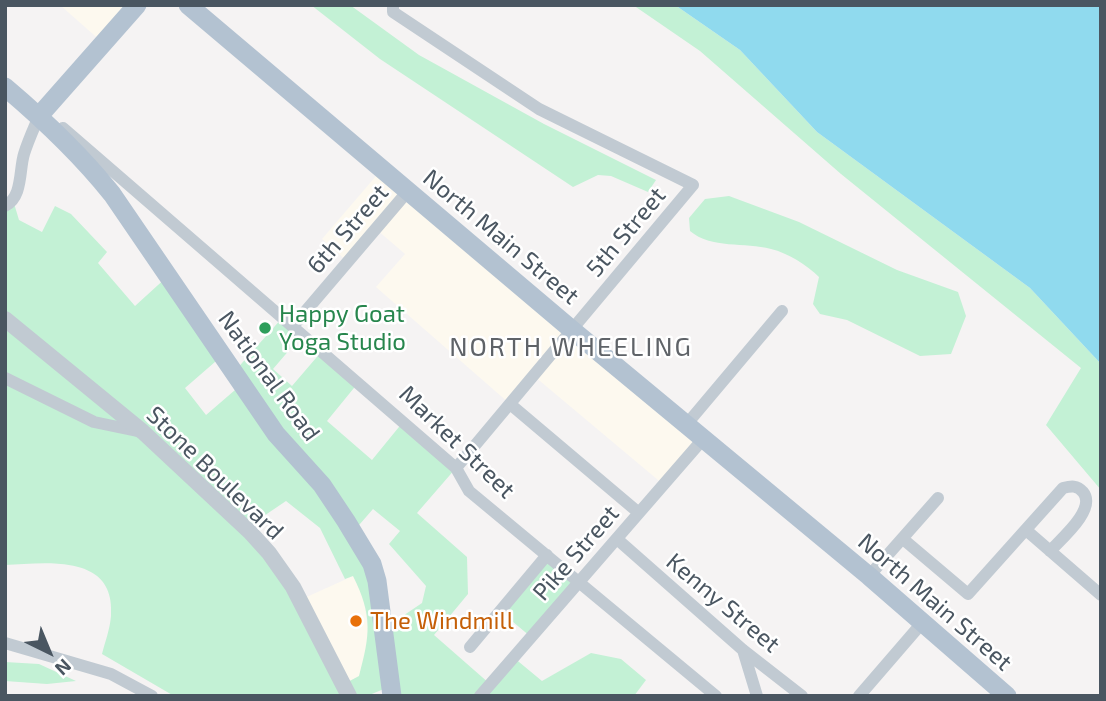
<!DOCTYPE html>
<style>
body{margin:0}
#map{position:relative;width:1106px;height:701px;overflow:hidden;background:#f5f3f3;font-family:"Exo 2",sans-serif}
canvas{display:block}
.frame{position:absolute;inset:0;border:7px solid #4a5661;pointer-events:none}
.north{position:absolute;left:14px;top:617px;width:70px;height:70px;-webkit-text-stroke:5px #fff;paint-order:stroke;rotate:137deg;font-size:19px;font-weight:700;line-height:28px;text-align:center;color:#4a5661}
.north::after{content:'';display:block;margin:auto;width:24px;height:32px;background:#4a5661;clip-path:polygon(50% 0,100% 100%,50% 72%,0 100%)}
</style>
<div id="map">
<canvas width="1106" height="701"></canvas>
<div class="frame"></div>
<div class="north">N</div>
</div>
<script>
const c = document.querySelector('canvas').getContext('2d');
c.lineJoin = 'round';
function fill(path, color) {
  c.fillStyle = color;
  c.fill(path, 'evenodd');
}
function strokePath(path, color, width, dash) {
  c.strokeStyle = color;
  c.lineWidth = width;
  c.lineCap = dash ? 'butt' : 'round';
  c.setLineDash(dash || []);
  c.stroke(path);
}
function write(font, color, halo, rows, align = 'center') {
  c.font = font + ' "Exo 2",sans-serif';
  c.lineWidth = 5;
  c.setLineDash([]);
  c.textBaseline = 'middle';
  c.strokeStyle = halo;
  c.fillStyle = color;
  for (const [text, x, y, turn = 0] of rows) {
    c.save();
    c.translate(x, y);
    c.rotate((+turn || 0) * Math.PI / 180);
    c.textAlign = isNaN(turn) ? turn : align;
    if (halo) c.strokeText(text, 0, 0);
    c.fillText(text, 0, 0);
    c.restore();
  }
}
fill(new Path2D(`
 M60,5H137L103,43Z
 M382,169L704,438L664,485L534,376L510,404L376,287L405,254L376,229L348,262L322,239Z
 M353,576L364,598L369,639L360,676L343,684L300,600Z`), '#fdf9ef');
fill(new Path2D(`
 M311,5H350L419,55L544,124L656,180L648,192L611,176L598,175L573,187L380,59Z
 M633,5H675L740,50L817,132L1030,288L1101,364V490L1046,425L1081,368L841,174L700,51Z
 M729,196L799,222L897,270L958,292L966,316L951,354L920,356L847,320L820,314L813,304L819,277C807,265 788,253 771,249C745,242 711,249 690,231L689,218L705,199Z
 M13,200L19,220L42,232L55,206L71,214L107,252L98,263L135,306L169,275L223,355L185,388L206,415L242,384L234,372L283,317L303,334L273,369L292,386L322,351L358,383L327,421L372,460L403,422L456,468L417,513L467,557L468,594L434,635L490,684L513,657L542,681L591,653L621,659L646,680L634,696H392L391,686L367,696H174L102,654C105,642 110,629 111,616C116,553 46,563 5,565V206ZM286,501L320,528L345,579L353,576C373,616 370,635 359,676L344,684L269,553L246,528ZM373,509L400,531L389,544L426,586L422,603L385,628L353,532Z
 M547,555L580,583L531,637L500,611Z
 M5,662L39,664L76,681L47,684L5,681Z`), '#c3f1d5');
fill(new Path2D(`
 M675,5H1101V364L1030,288L817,132L740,50Z`), '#90daee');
strokePath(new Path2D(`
 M393,5V12L539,109L693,185L456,468
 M63,128L456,468L469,491L716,696
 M5,206C23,197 19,170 24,154C28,141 34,128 39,116L43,118
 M293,326L408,191
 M5,378L94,422L142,432
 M510,404L639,513
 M686,425L782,311
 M1026,530L1101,595
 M617,539L743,650L802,696
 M903,539L968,594L1063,488C1071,486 1077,485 1083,492C1097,509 1061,539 1050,551
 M869,576L938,498
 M5,643L111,674L152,696
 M470,647L547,555
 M743,650L757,696
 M480,696L704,438
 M859,696L922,623`), '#c1cad2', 12);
strokePath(new Path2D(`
 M5,319L143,432L250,532L269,553L293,587L349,696`), '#c1cad2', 16);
strokePath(new Path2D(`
 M188,5L571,329L869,576L1007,696
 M5,87C44,120 80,154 112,194L276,434L322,485L346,521L372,564L377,581L392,696
 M39,116L137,5`), '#b3c2d1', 19);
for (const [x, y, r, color] of [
 [265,328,7,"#2e9e5b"],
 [356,621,7,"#e8710a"]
]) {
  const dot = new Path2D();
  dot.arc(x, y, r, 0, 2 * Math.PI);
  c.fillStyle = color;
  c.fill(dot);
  strokePath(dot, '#fff', 2.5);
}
write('24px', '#4a5661', '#fff', [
 ["6th Street",348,229,-49],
 ["5th Street",626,232,-50],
 ["North Main Street",501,237,40],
 ["National Road",269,376,54],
 ["Market Street",457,442,44],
 ["Stone Boulevard",215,473,44],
 ["Pike Street",576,553,-49],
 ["North Main Street",935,602,41],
 ["Kenny Street",723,603,40]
]);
write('24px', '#27864d', '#fff', [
 ["Happy Goat",279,314],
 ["Yoga Studio",279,342]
], 'left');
write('24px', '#c56008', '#fff', [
 ["The Windmill",370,621]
], 'left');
c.letterSpacing = '2px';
write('26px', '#5f6368', '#fff', [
 ["NORTH WHEELING",571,347]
]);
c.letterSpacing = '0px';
</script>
